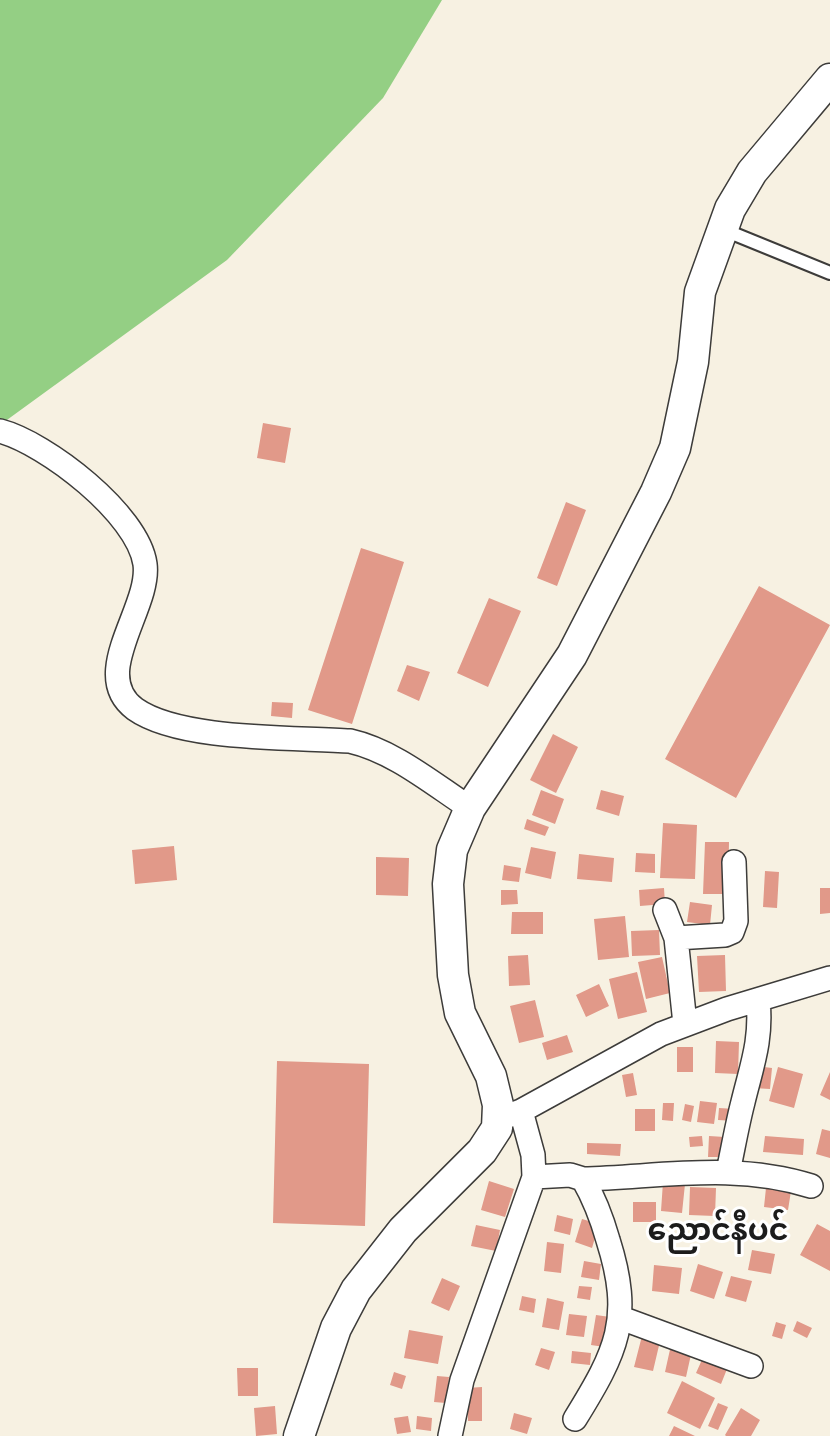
<!DOCTYPE html>
<meta charset="utf-8">
<style>
body{margin:0}
canvas{display:block;background:#f7f1e2}
</style>
<canvas width="830" height="1436"></canvas>
<script>
const c = document.querySelector('canvas').getContext('2d');
c.lineJoin = 'round';
function fill(path, color) {
  c.fillStyle = color;
  c.fill(path, 'evenodd');
}
function strokePath(path, color, width, dash) {
  c.strokeStyle = color;
  c.lineWidth = width;
  c.lineCap = dash ? 'butt' : 'round';
  c.setLineDash(dash || []);
  c.stroke(path);
}
function write(font, color, halo, rows, align = 'center') {
  c.font = font + ' "IM FELL French Canon","Noto Sans Myanmar",serif';
  c.lineWidth = 6;
  c.setLineDash([]);
  c.textBaseline = 'middle';
  c.strokeStyle = halo;
  c.fillStyle = color;
  for (const [text, x, y, turn = 0] of rows) {
    c.save();
    c.translate(x, y);
    c.rotate((+turn || 0) * Math.PI / 180);
    c.textAlign = isNaN(turn) ? turn : align;
    if (halo) c.strokeText(text, 0, 0);
    c.fillText(text, 0, 0);
    c.restore();
  }
}
fill(new Path2D(`
 M0,0H442L383,98L227,260L0,425Z`), '#94cf84');
fill(new Path2D(`
 M263,423L291,428L285,463L257,458Z
 M566,502L586,510L557,586L537,578Z
 M361,548L404,562L352,724L308,710Z
 M759,586L830,625L736,798L665,759Z
 M489,598L521,611L488,687L457,673Z
 M407,665L430,672L419,701L397,691Z
 M272,702L293,703L292,718L271,716Z
 M553,734L578,747L556,793L530,780Z
 M541,790L564,799L555,824L532,815Z
 M601,790L624,796L619,816L596,809Z
 M527,819L549,827L545,836L524,829Z
 M663,823L697,825L695,879L660,878Z
 M705,842H729L728,894H703Z
 M174,846L177,880L135,884L132,850Z
 M531,847L556,852L551,879L525,873Z
 M636,853L655,854V873L635,872Z
 M579,854L614,858L612,882L577,879Z
 M376,857L409,858L408,896L376,895Z
 M504,865L521,868L519,882L502,880Z
 M765,871L779,872L777,908L763,907Z
 M664,888L665,904L640,906L639,890Z
 M820,888H830V913L820,914Z
 M501,890H517L518,904L501,905Z
 M690,902L712,905L710,925L687,922Z
 M512,912H543V934H511Z
 M625,916L629,957L598,960L594,919Z
 M659,930L660,955L632,956L631,931Z
 M528,955L530,985L509,986L508,956Z
 M725,955L726,991L699,992L697,956Z
 M662,957L670,993L646,999L638,962Z
 M637,972L647,1012L618,1019L609,979Z
 M599,984L609,1006L586,1017L576,995Z
 M535,1000L544,1037L519,1043L510,1006Z
 M567,1035L573,1052L547,1060L542,1043Z
 M716,1041L739,1042L738,1074L715,1073Z
 M677,1047H693V1072H677Z
 M277,1061L369,1064L365,1226L273,1223Z
 M756,1066L772,1068L770,1089L753,1088Z
 M778,1067L803,1074L794,1108L769,1101Z
 M830,1072V1100L820,1095Z
 M633,1073L637,1095L626,1097L622,1075Z
 M700,1101L717,1103L714,1124L697,1122Z
 M663,1103H674L673,1121L662,1120Z
 M685,1104L694,1106L691,1122L682,1120Z
 M719,1108L735,1109V1121L718,1120Z
 M635,1109H655V1131H635Z
 M822,1129L830,1131V1158L816,1154Z
 M702,1136L703,1146L690,1147L689,1137Z
 M709,1136L725,1137L724,1157H708Z
 M765,1136L804,1139L803,1155L763,1152Z
 M587,1143L621,1144L620,1156L587,1154Z
 M489,1181L514,1189L505,1217L481,1210Z
 M663,1182L685,1184L682,1213L661,1211Z
 M690,1187L716,1188L715,1216L689,1215Z
 M766,1188L791,1191L788,1210L764,1207Z
 M633,1202H656V1222H633Z
 M557,1215L573,1219L570,1235L554,1231Z
 M582,1219L599,1224L592,1248L575,1242Z
 M817,1224L830,1231V1271L800,1255Z
 M476,1225L500,1230L496,1251L471,1246Z
 M547,1242L564,1244L561,1273L544,1271Z
 M752,1250L775,1254L771,1274L748,1270Z
 M584,1261L601,1264L599,1280L581,1277Z
 M698,1264L723,1272L714,1299L690,1291Z
 M654,1265L682,1268L679,1294L652,1291Z
 M731,1276L752,1281L746,1302L725,1296Z
 M442,1278L460,1286L449,1311L431,1303Z
 M579,1286L592,1287L590,1300L577,1298Z
 M522,1296L536,1299L534,1313L519,1310Z
 M547,1298L564,1302L559,1330L542,1327Z
 M569,1314L587,1316L584,1337L566,1335Z
 M596,1315L617,1318L611,1348L591,1345Z
 M797,1321L812,1328L807,1338L793,1331Z
 M776,1322L786,1325L782,1339L772,1336Z
 M409,1330L443,1336L438,1364L404,1358Z
 M643,1332L661,1337L653,1371L634,1367Z
 M671,1345L692,1350L686,1377L665,1372Z
 M541,1348L555,1352L549,1370L535,1365Z
 M572,1351L591,1353L590,1365L571,1363Z
 M705,1353L729,1364L721,1384L696,1373Z
 M237,1368H258V1396H238Z
 M394,1372L406,1376L402,1389L390,1385Z
 M437,1376L449,1377L446,1403L434,1402Z
 M682,1381L715,1398L700,1429L667,1413Z
 M482,1387V1421H468L467,1388Z
 M718,1403L728,1407L718,1430L708,1426Z
 M275,1406L277,1434L256,1436L254,1408Z
 M741,1408L760,1420L751,1436H726L725,1435Z
 M514,1413L532,1418L527,1434L510,1429Z
 M408,1416L411,1432L397,1434L394,1418Z
 M417,1416L432,1418L431,1431L416,1429Z
 M674,1426L695,1436H669Z`), '#e19989');
const service = new Path2D(`
 M722,229L830,273`);
const minor = new Path2D(`
 M0,431C46,443 138,514 145,564C151,608 88,674 135,709C180,741 294,737 350,741C394,751 433,784 470,808
 M665,910L676,938L685,1024
 M676,938L725,935L732,932L736,921L734,862
 M497,1120L521,1111L661,1034L727,1009L830,978
 M728,1172C733,1149 737,1125 743,1102C752,1065 762,1040 758,1000
 M534,1177L570,1175L583,1179C660,1177 735,1162 811,1186
 M621,1318L751,1366
 M575,1419C617,1351 633,1319 608,1240C602,1219 594,1198 583,1179
 M450,1436L462,1380L534,1177L533,1155L521,1111`);
const tertiary = new Path2D(`
 M299,1436L336,1328L356,1290L403,1230L482,1151L497,1128L498,1105L491,1076L460,1013L453,975L448,884L452,850L470,808L572,655L656,492L675,448L693,362L700,292L730,209L752,172L830,79`);
strokePath(service, '#3d3c3a', 16);
strokePath(minor, '#3d3c3a', 26);
strokePath(tertiary, '#3d3c3a', 33);
strokePath(service, '#fff', 12);
strokePath(minor, '#fff', 23);
strokePath(tertiary, '#fff', 30);
write('bold 30px', '#1c1c1c', '#fff', [
 ["ညောင်နီပင်",718,1233]
]);
</script>
